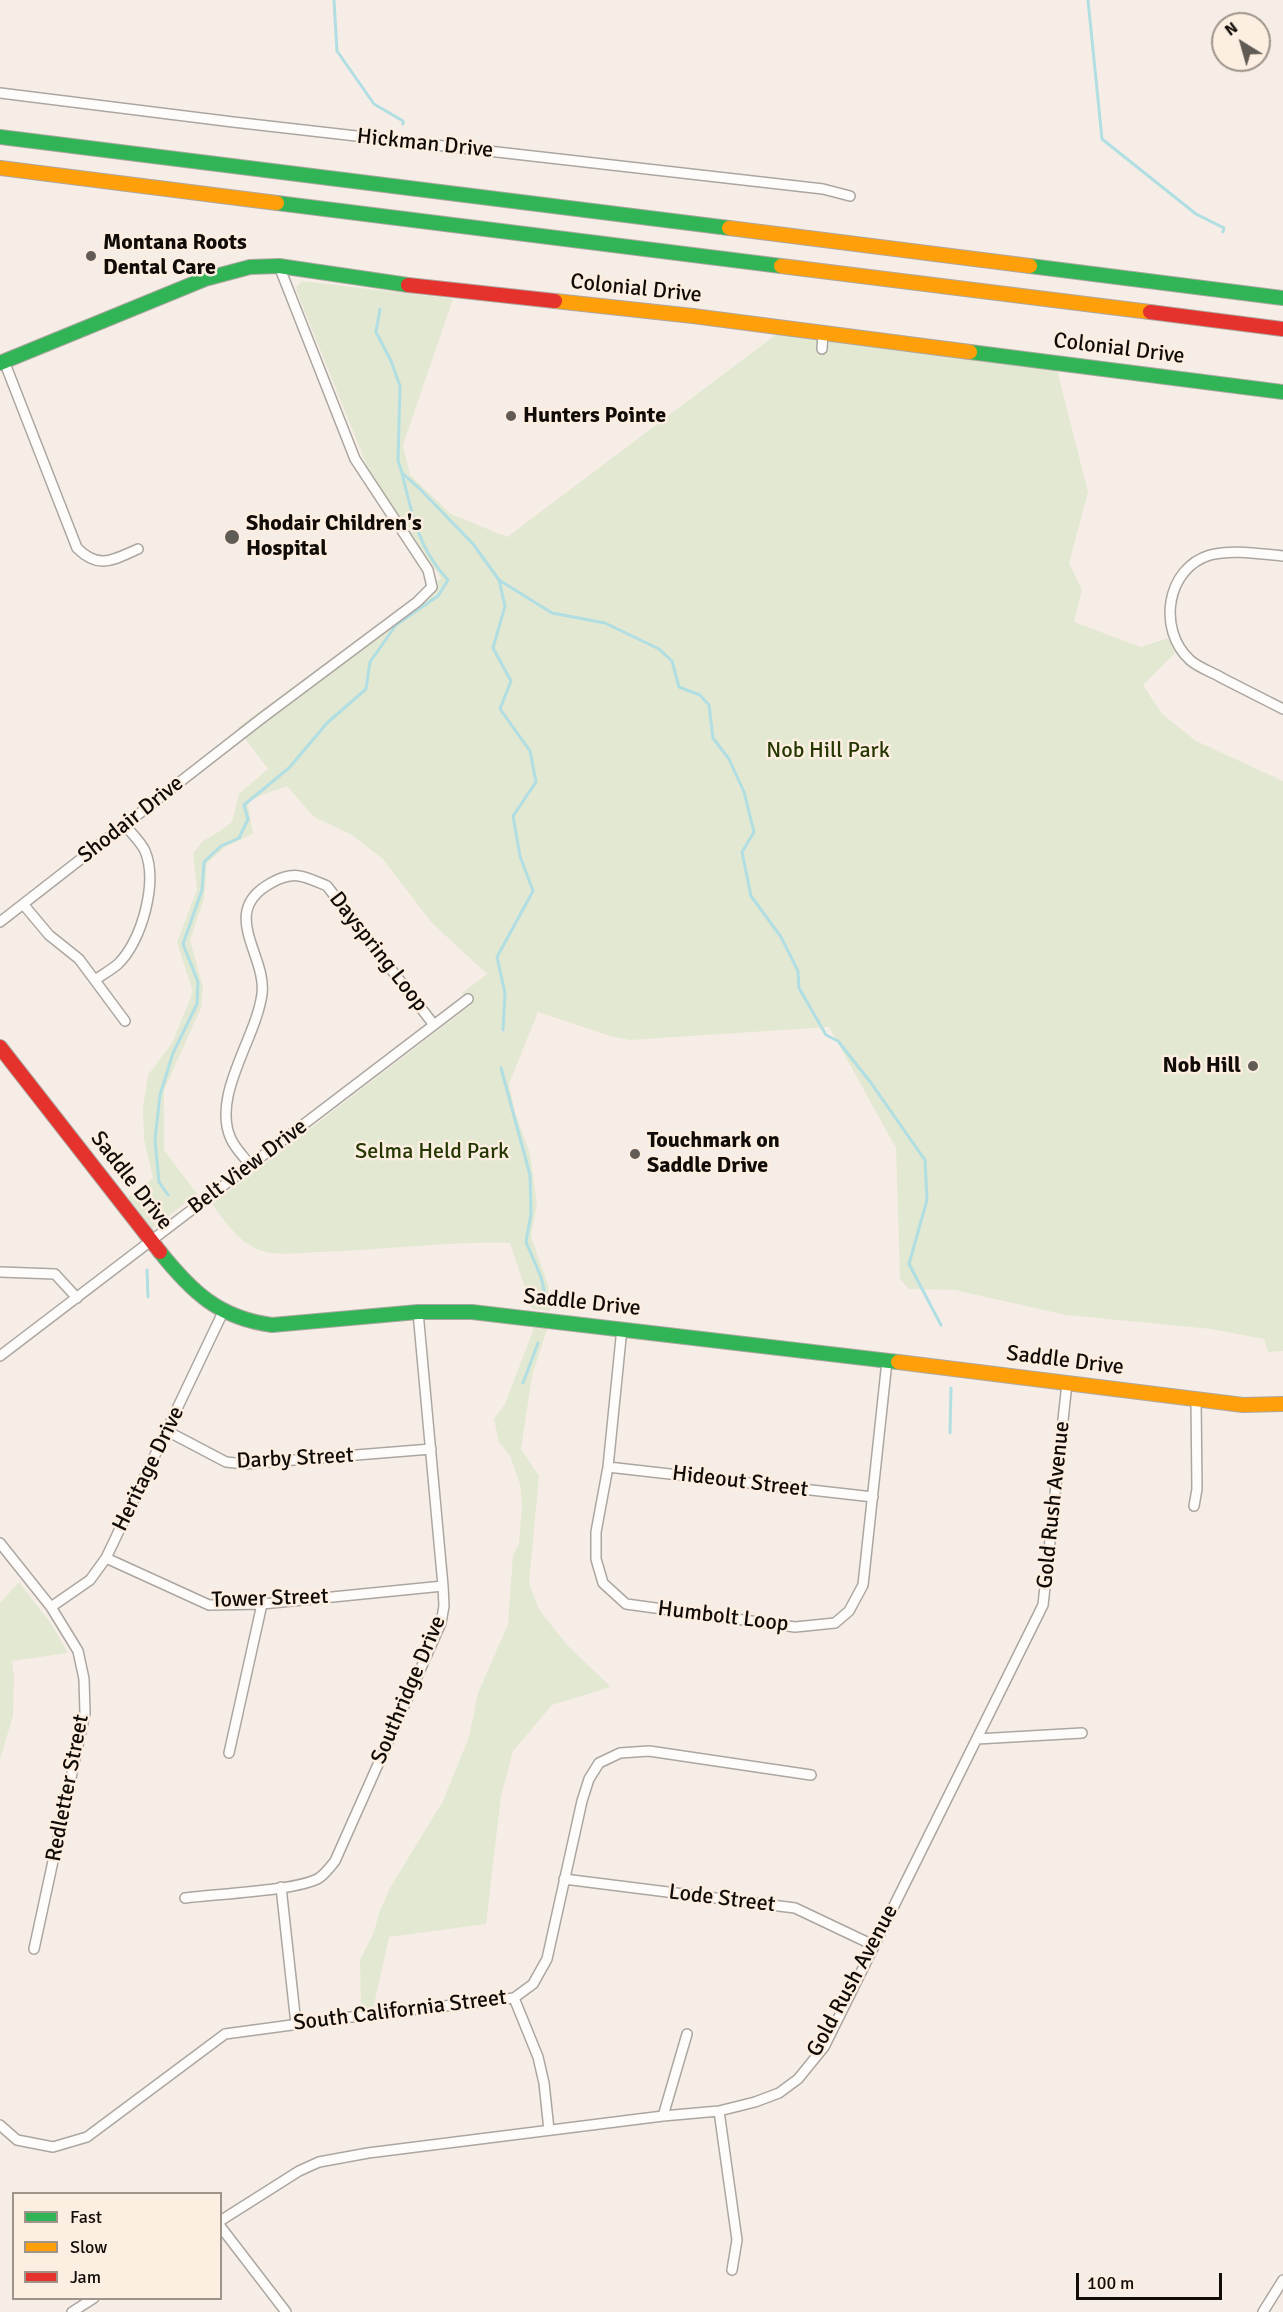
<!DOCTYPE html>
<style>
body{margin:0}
#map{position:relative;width:1283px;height:2312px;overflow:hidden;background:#f6eee6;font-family:Signika,sans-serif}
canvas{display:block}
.legend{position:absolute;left:12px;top:2192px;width:210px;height:108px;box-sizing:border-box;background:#fceee0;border:2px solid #9e948a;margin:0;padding:8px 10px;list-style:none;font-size:18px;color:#110c08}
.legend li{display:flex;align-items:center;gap:12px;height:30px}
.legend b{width:30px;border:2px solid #9e948a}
.north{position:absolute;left:1211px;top:12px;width:60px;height:60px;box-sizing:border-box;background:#fceee0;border:2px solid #9e948a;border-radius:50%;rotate:323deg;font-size:16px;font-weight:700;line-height:24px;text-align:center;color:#110c08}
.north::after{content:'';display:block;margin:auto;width:21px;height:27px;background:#615b56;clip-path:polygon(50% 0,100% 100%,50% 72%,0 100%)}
.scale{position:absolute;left:1076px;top:2273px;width:146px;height:27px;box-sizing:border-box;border:3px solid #110c08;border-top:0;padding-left:8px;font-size:18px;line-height:21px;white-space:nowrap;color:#110c08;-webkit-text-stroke:4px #fceee0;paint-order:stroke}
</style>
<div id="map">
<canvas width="1283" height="2312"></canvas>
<ul class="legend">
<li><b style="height:8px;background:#30b455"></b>Fast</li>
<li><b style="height:8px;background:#ff9f0a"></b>Slow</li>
<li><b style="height:8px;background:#e5322d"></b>Jam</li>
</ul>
<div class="north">N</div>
<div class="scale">100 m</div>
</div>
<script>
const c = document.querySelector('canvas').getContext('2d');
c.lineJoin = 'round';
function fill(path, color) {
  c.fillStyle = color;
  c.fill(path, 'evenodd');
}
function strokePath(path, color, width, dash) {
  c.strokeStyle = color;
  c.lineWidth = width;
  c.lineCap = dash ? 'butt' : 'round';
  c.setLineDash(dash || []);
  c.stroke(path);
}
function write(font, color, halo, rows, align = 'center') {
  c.font = font + ' Signika,sans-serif';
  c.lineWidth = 5;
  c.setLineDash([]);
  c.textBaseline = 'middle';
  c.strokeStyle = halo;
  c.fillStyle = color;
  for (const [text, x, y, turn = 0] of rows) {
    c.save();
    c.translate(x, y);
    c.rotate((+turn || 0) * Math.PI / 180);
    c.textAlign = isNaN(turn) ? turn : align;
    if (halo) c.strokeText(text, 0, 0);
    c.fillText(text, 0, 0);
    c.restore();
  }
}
fill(new Path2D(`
 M302,281L453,299L403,445L410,475L451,514L507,537L777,334L1057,370L1088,492L1069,563L1082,590L1074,622L1141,647L1168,638L1175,653L1143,685L1162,714L1196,741L1283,781V1351L1268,1352L1264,1339L1211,1329L1066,1315L955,1290L909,1289L900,1279L896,1148L829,1027L630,1040L613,1037L538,1012L509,1084L515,1112L530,1154L537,1204L531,1236L548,1285L550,1311L532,1309L510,1243C447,1241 385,1250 321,1252C304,1252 283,1256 266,1252C242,1247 226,1223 212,1204L471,1005L462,993L487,974L431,922L383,859L352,835L314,817L287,786L252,799L248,804L253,834L225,847L207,863L204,899L190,940L203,987L201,1008L164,1090V1150L197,1194L152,1229L128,1197L153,1178L144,1139L143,1107L148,1075L172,1043L193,992L177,942L197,890L193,853L203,841L220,831L232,822L239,794L268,769L237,728L441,578L371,476L297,292L296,287Z
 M534,1328L547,1329L532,1376L521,1449L539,1476L529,1583L540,1611L568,1646L611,1687L552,1705L513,1751L501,1796L486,1924L389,1937L373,2009H361L360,1960L374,1932L379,1913L390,1888L443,1801L469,1737L478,1693L508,1624L513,1555L519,1544L522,1506L520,1484L510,1456L499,1442L494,1419L505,1404Z
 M19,1582L52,1625L68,1653L12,1661L14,1677L13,1716L0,1759V1603Z`), '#e3e8d2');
strokePath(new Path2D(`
 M334,0L337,51L374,104L403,121V124
 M1088,0L1102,139L1196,214L1224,228L1223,232
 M380,309L376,332L391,361L400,386L398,461L402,473L420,489L473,544L499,580L552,613L605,623L659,649L672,661L679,687L700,695L709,705L713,738L729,759L744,792L754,832L742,852L751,896L781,937L798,971L799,988L826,1035L838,1041L871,1083L925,1160L927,1200L909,1264L941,1325
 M499,580L505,606L493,648L511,681L500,709L530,751L536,782L513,816L520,856L533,891L497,957L505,993L503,1030
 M501,1068L530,1175L531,1214L526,1242L541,1277L546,1299
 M168,1195L159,1182L155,1140L160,1095L173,1053L197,1004L198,982L183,944L202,890L204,862L221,846L239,838L248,819L244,805L289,768L327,723L366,689L370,662L396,625L438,596L448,580C418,548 412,514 402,473
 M147,1270L148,1297
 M523,1383L538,1343
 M950,1433L951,1388`), '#b0dee2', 3);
const street = new Path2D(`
 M0,93L233,122L823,189L850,196
 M822,349L823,333
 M4,361L77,548C99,570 113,560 138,549
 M1283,556C1260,554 1233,549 1210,555C1166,568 1157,630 1190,660C1199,668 1212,672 1222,678C1242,688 1263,699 1283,709
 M23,904L49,935L79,959L125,1021
 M0,922L262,718L417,602L432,587L428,570L355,459L279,266
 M95,980C102,975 111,970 118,964C142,941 158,882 145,851C141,842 131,833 125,825
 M250,1165C244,1157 235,1148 231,1139C211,1096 256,1039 262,994C267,955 218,912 271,883C294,870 304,876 327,886L434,1025
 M0,1272L55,1274L77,1298
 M622,1328L608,1467L596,1532V1559L603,1583L626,1604L795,1627L835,1623L849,1611L863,1585L887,1361
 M0,1356L468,999
 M167,1431L226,1462L244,1464L431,1449
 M608,1467L873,1497
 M1194,1506L1197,1489L1196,1399
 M0,1543L51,1607L78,1651L84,1679L85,1713L34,1949
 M106,1558L209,1605L262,1604L443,1586
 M51,1607L90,1580L106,1558L223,1312
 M977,1739L1082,1733
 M229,1753L262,1604
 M564,1879L795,1908L873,1945
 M281,1887L296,2024
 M185,1898C214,1894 297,1891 319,1878C325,1874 331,1866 335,1861L441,1623L444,1606L443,1586L418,1312
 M514,1998L538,2057L544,2083L549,2130
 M719,2111L737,2240L732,2270
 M663,2116L687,2034
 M0,2125L17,2140L53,2147L87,2137L225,2034L366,2015L514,1998L533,1984L547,1959L582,1801L589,1779L599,1763L620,1753L649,1751L811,1775
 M220,2221L299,2171L319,2162L368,2153L663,2116L719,2111L755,2102L779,2093L798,2079L824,2047L1043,1605L1067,1383
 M220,2226L286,2312
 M72,2312L94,2298
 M1263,2312L1283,2280`);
const fast = new Path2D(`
 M0,137L729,228
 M277,203L781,266
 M1030,266L1283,298
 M970,352L1283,392
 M0,363L205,279L250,267L279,266L408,285
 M160,1252C192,1292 219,1318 272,1325L418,1312H472L898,1362`);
const slow = new Path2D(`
 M0,168L277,203
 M729,228L1030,266
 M781,266L1150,312
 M555,301L693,316L970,352
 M898,1362L1243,1405L1283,1404`);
const jam = new Path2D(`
 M408,285L555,301
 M1150,312L1283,329
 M0,1047L160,1252`);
strokePath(street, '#aca6a0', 12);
strokePath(fast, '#aca6a0', 16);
strokePath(slow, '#aca6a0', 16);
strokePath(jam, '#aca6a0', 16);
strokePath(street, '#fefcfb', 9);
strokePath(fast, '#30b455', 14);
strokePath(slow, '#ff9f0a', 14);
strokePath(jam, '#e5322d', 14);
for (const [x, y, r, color] of [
 [91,256,6,"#615b56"],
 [511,416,6,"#615b56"],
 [232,537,8,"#615b56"],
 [1253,1066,6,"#615b56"],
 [635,1154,6,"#615b56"]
]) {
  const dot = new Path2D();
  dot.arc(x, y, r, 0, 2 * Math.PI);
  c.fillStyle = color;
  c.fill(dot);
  strokePath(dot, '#fceee0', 2);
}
write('22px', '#110c08', '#fceee0', [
 ["Hickman Drive",425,144,6],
 ["Colonial Drive",636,289,6],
 ["Colonial Drive",1119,349,7],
 ["Shodair Drive",131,820,-38],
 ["Dayspring Loop",378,952,52],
 ["Belt View Drive",248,1167,-37],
 ["Saddle Drive",131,1181,52],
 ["Saddle Drive",582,1303,6],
 ["Saddle Drive",1065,1361,7],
 ["Darby Street",295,1459,-3],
 ["Heritage Drive",149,1469,-64],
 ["Hideout Street",740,1482,7],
 ["Gold Rush Avenue",1054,1505,-84],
 ["Tower Street",270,1599,-2],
 ["Humbolt Loop",723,1617,7],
 ["Southridge Drive",409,1690,-67],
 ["Redletter Street",68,1788,-79],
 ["Lode Street",722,1899,7],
 ["Gold Rush Avenue",853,1981,-62],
 ["South California Street",400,2011,-7]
]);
write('bold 22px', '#110c08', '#fceee0', [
 ["Montana Roots",103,243],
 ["Dental Care",103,268],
 ["Hunters Pointe",523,416],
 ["Shodair Children's",246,524],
 ["Hospital",246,549],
 ["Nob Hill",1241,1066,"right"],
 ["Touchmark on",647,1141],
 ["Saddle Drive",647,1166]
], 'left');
write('22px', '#243701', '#fceee0', [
 ["Nob Hill Park",828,751],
 ["Selma Held Park",432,1152]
]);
</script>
